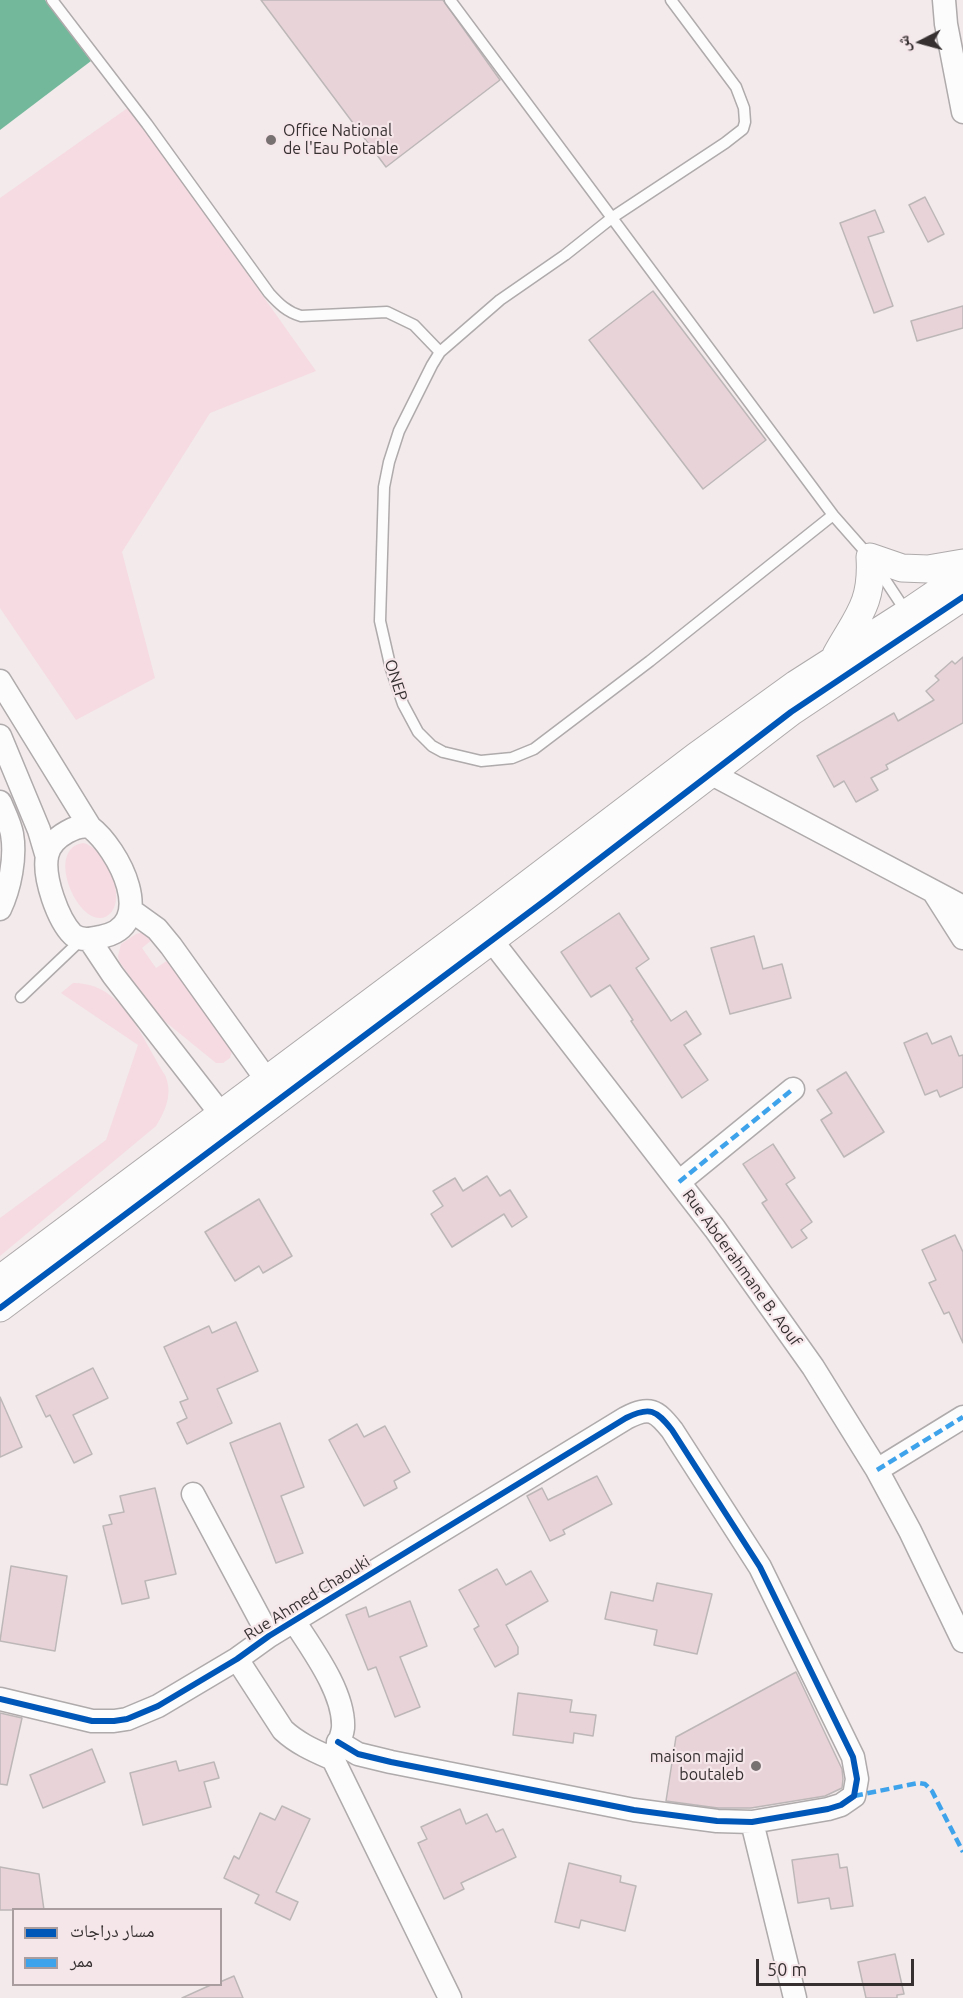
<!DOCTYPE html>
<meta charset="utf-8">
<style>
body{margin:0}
#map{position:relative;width:963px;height:1998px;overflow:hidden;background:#f2eaeb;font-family:Ubuntu,"Noto Naskh Arabic",sans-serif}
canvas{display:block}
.legend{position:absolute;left:12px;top:1908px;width:210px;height:78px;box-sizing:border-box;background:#f5e6ea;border:2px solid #a99da0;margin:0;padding:8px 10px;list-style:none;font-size:18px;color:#363031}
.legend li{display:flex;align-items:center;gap:12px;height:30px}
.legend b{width:30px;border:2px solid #a99da0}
.north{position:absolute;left:891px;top:12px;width:60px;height:60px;-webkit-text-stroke:4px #f5e6ea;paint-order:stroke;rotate:264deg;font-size:16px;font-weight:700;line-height:24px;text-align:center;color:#363031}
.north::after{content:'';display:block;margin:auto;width:21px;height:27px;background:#363031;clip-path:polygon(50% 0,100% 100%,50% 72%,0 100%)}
.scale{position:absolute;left:756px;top:1959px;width:158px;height:27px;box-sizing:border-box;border:3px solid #363031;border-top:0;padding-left:8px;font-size:18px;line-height:21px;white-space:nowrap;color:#363031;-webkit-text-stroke:4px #f5e6ea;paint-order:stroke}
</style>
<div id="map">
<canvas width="963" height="1998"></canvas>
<ul class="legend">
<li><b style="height:8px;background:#0057b8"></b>مسار دراجات</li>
<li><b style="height:8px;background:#3fa3eb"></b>ممر</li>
</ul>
<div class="north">ش</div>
<div class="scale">50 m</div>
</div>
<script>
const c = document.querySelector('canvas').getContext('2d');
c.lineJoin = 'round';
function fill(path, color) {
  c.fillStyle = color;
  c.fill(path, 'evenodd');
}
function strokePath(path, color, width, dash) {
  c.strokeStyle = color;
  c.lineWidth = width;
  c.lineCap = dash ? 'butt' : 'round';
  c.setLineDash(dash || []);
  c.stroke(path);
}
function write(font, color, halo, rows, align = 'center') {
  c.font = font + ' Ubuntu,sans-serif';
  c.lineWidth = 4.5;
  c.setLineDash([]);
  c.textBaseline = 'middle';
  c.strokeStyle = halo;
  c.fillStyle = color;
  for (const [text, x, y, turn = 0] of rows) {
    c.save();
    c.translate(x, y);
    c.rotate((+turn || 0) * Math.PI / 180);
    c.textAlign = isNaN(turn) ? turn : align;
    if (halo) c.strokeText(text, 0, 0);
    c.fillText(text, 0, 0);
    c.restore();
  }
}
fill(new Path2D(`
 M129,107L316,371L210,413L122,552L155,678L76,720L0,608V198Z
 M83,843C106,847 130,902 107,916C80,932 43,849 83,843Z
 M144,932L153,939L142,948L156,968L168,960L232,1051L230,1058L223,1063H216L157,1015L119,961L118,956L121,944L136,934Z
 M73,983C123,982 142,1039 165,1075C173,1093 166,1110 156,1126L0,1256V1218L106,1140L138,1045L61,993Z`), '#f6dbe2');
fill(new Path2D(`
 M0,0H45L91,61L0,130Z`), '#74b89c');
const building = new Path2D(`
 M261,0H443L500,80L386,167Z
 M925,197L944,234L928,242L909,205Z
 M875,210L884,232L868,237L893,306L874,313L840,223Z
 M653,291L766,440L703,489L589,340Z
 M963,306V328L917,341L911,321Z
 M963,657V723L886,765L888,769L871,778L878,790L856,802L844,781L834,787L817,756L894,713L898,721L934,700L926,691L939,680L935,676L952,661L955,664Z
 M619,913L649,959L636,968L671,1021L686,1011L701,1034L684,1045L708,1080L682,1098L631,1021L633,1020L610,985L591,997L561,952Z
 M754,936L763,969L782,964L791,998L730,1014L711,948Z
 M927,1033L932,1044L951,1036L959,1056L963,1055V1087L940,1097L937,1090L925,1095L904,1043Z
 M846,1072L884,1132L844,1157L821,1120L832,1113L817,1090Z
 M773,1144L795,1178L786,1184L812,1222L801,1230L807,1238L792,1248L762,1203L767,1200L743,1164Z
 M487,1176L500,1196L510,1190L527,1217L512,1227L504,1214L452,1247L431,1214L443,1206L433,1191L455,1178L463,1191Z
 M259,1199L292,1256L263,1273L259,1266L235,1281L205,1232Z
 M955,1235L963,1252V1343L949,1312L944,1314L929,1283L936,1280L922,1250Z
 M236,1322L258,1371L217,1389L232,1423L187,1444L177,1423L187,1418L180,1402L188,1399L164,1347L209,1326L212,1333Z
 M93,1368L108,1398L73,1415L92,1454L74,1463L50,1415L46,1417L36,1396Z
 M0,1397L22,1447L0,1457Z
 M280,1423L304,1487L281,1496L303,1553L276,1563L230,1443Z
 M357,1424L364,1437L385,1426L410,1472L394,1481L397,1488L364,1506L329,1440Z
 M597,1476L612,1504L563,1530L565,1534L550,1541L527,1496L542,1488L548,1500Z
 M155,1488L176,1574L145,1581L149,1598L122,1604L103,1526L112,1524L109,1515L124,1512L120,1496Z
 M11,1566L67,1576L55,1651L0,1641Z
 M497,1569L506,1585L531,1571L548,1601L506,1625L518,1647V1654L495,1667L474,1629L479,1626L459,1590Z
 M657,1583L712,1594L697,1654L654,1645L657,1630L605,1619L611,1592L653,1601Z
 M410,1601L427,1646L400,1657L420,1707L395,1717L376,1667L368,1670L346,1615L366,1607L369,1617Z
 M796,1672L842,1769L843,1779L842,1788L825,1796L751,1808H718L666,1801L676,1737Z
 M518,1693L572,1700L570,1712L596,1715L593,1736L574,1733L573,1743L513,1735Z
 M0,1713L22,1718L7,1785L0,1784Z
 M92,1749L105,1782L43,1808L30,1775Z
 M176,1761L179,1771L214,1762L219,1778L204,1782L211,1807L143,1825L130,1773Z
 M282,1806L310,1819L276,1892L298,1902L290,1920L255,1903L259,1895L224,1878L234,1856L239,1859L260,1813L275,1820Z
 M460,1809L466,1824L487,1814L496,1832L503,1829L516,1857L461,1883L464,1889L444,1899L418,1843L427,1839L421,1827Z
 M838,1854L840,1868L847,1867L853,1906L831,1909L829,1898L798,1903L792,1860Z
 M569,1863L621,1876L620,1882L636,1886L625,1931L581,1920L579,1928L555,1922Z
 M0,1867L39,1874L44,1910H0Z
 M895,1954L904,1994L897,1995V1998H866L858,1962Z
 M234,1976L243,1998H182L213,1984H220V1982Z`);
fill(building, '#e8d3d9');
strokePath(building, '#bdb7b8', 1.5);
const service = new Path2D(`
 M52,0L147,124L269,293C279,304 287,312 301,316L387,312L414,325L440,352
 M450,0L833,515L870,557L907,613
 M671,0L736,87L744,108L745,122L743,129L725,143L613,217L565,255L500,300L440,352L432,365L399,431L389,462L384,487L380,621L391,669L403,704L418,732L432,746L443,752L481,761L512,758L534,749L650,661L833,515
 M21,997L82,939`);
const minor = new Path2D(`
 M944,0L946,24L963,112
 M0,681L90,827C118,848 160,927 100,937C91,939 82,941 73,935C58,920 43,878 47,856C49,845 58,837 67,832C74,828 82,825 90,827
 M0,736L39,830L47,857
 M699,762L710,773L963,907
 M0,802C4,812 10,823 12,834C16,857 10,888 0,909
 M935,894L963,938
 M132,911L157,929L171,946L276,1093
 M482,928L715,1229L813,1367L877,1470L910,1531L963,1641
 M89,939L113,975L231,1127
 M679,1182L793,1089
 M877,1470L963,1417
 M193,1494L269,1636
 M294,1621C312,1649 345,1693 343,1728C342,1737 337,1747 334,1755
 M237,1659L283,1730C298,1744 315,1751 333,1759
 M0,1699L92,1721H114L127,1719L158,1706L237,1659L269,1636L626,1418C650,1406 656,1410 672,1430L760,1567L853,1757L857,1779L854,1796L841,1805L828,1809L752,1822L717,1821L634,1810L391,1762L358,1754L338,1742
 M333,1759L450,1998
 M752,1822L795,1998`);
const tertiary = new Path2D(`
 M836,655C857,617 873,604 870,557L902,568L928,569L963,563
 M0,1279L478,922L695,757L796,684L907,613L963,575
 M0,1308L547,899L791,712L963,597`);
strokePath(service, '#afaaab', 13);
strokePath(minor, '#afaaab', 25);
strokePath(tertiary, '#afaaab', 29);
strokePath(service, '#fdfcfc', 10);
strokePath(minor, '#fdfcfc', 22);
strokePath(tertiary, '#fdfcfc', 27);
strokePath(new Path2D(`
 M679,1182L793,1089
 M877,1470L963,1417
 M854,1796L918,1783L925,1784L932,1791L963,1852`), '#3fa3eb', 4.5, [9, 4.5]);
strokePath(new Path2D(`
 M0,1308L547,899L791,712L963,597
 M0,1699L92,1721H114L127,1719L158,1706L237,1659L269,1636L626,1418C650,1406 656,1410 672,1430L760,1567L853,1757L857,1779L854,1796L841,1805L828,1809L752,1822L717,1821L634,1810L391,1762L358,1754L338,1742`), '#0057b8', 6);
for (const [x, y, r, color] of [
 [271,140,6,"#787172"],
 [756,1766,6,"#787172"]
]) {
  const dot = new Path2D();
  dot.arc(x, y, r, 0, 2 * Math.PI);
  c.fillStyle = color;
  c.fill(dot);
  strokePath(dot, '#f5e6ea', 2);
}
write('16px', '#363031', '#f5e6ea', [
 ["Office National",283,131],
 ["de l'Eau Potable",283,149],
 ["maison majid",744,1757,"right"],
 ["boutaleb",744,1775,"right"]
], 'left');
write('16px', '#363031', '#f5e6ea', [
 ["ONEP",396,680,72],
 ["Rue Abderahmane B. Aouf",742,1268,54],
 ["Rue Ahmed Chaouki",307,1598,-32]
]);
</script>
